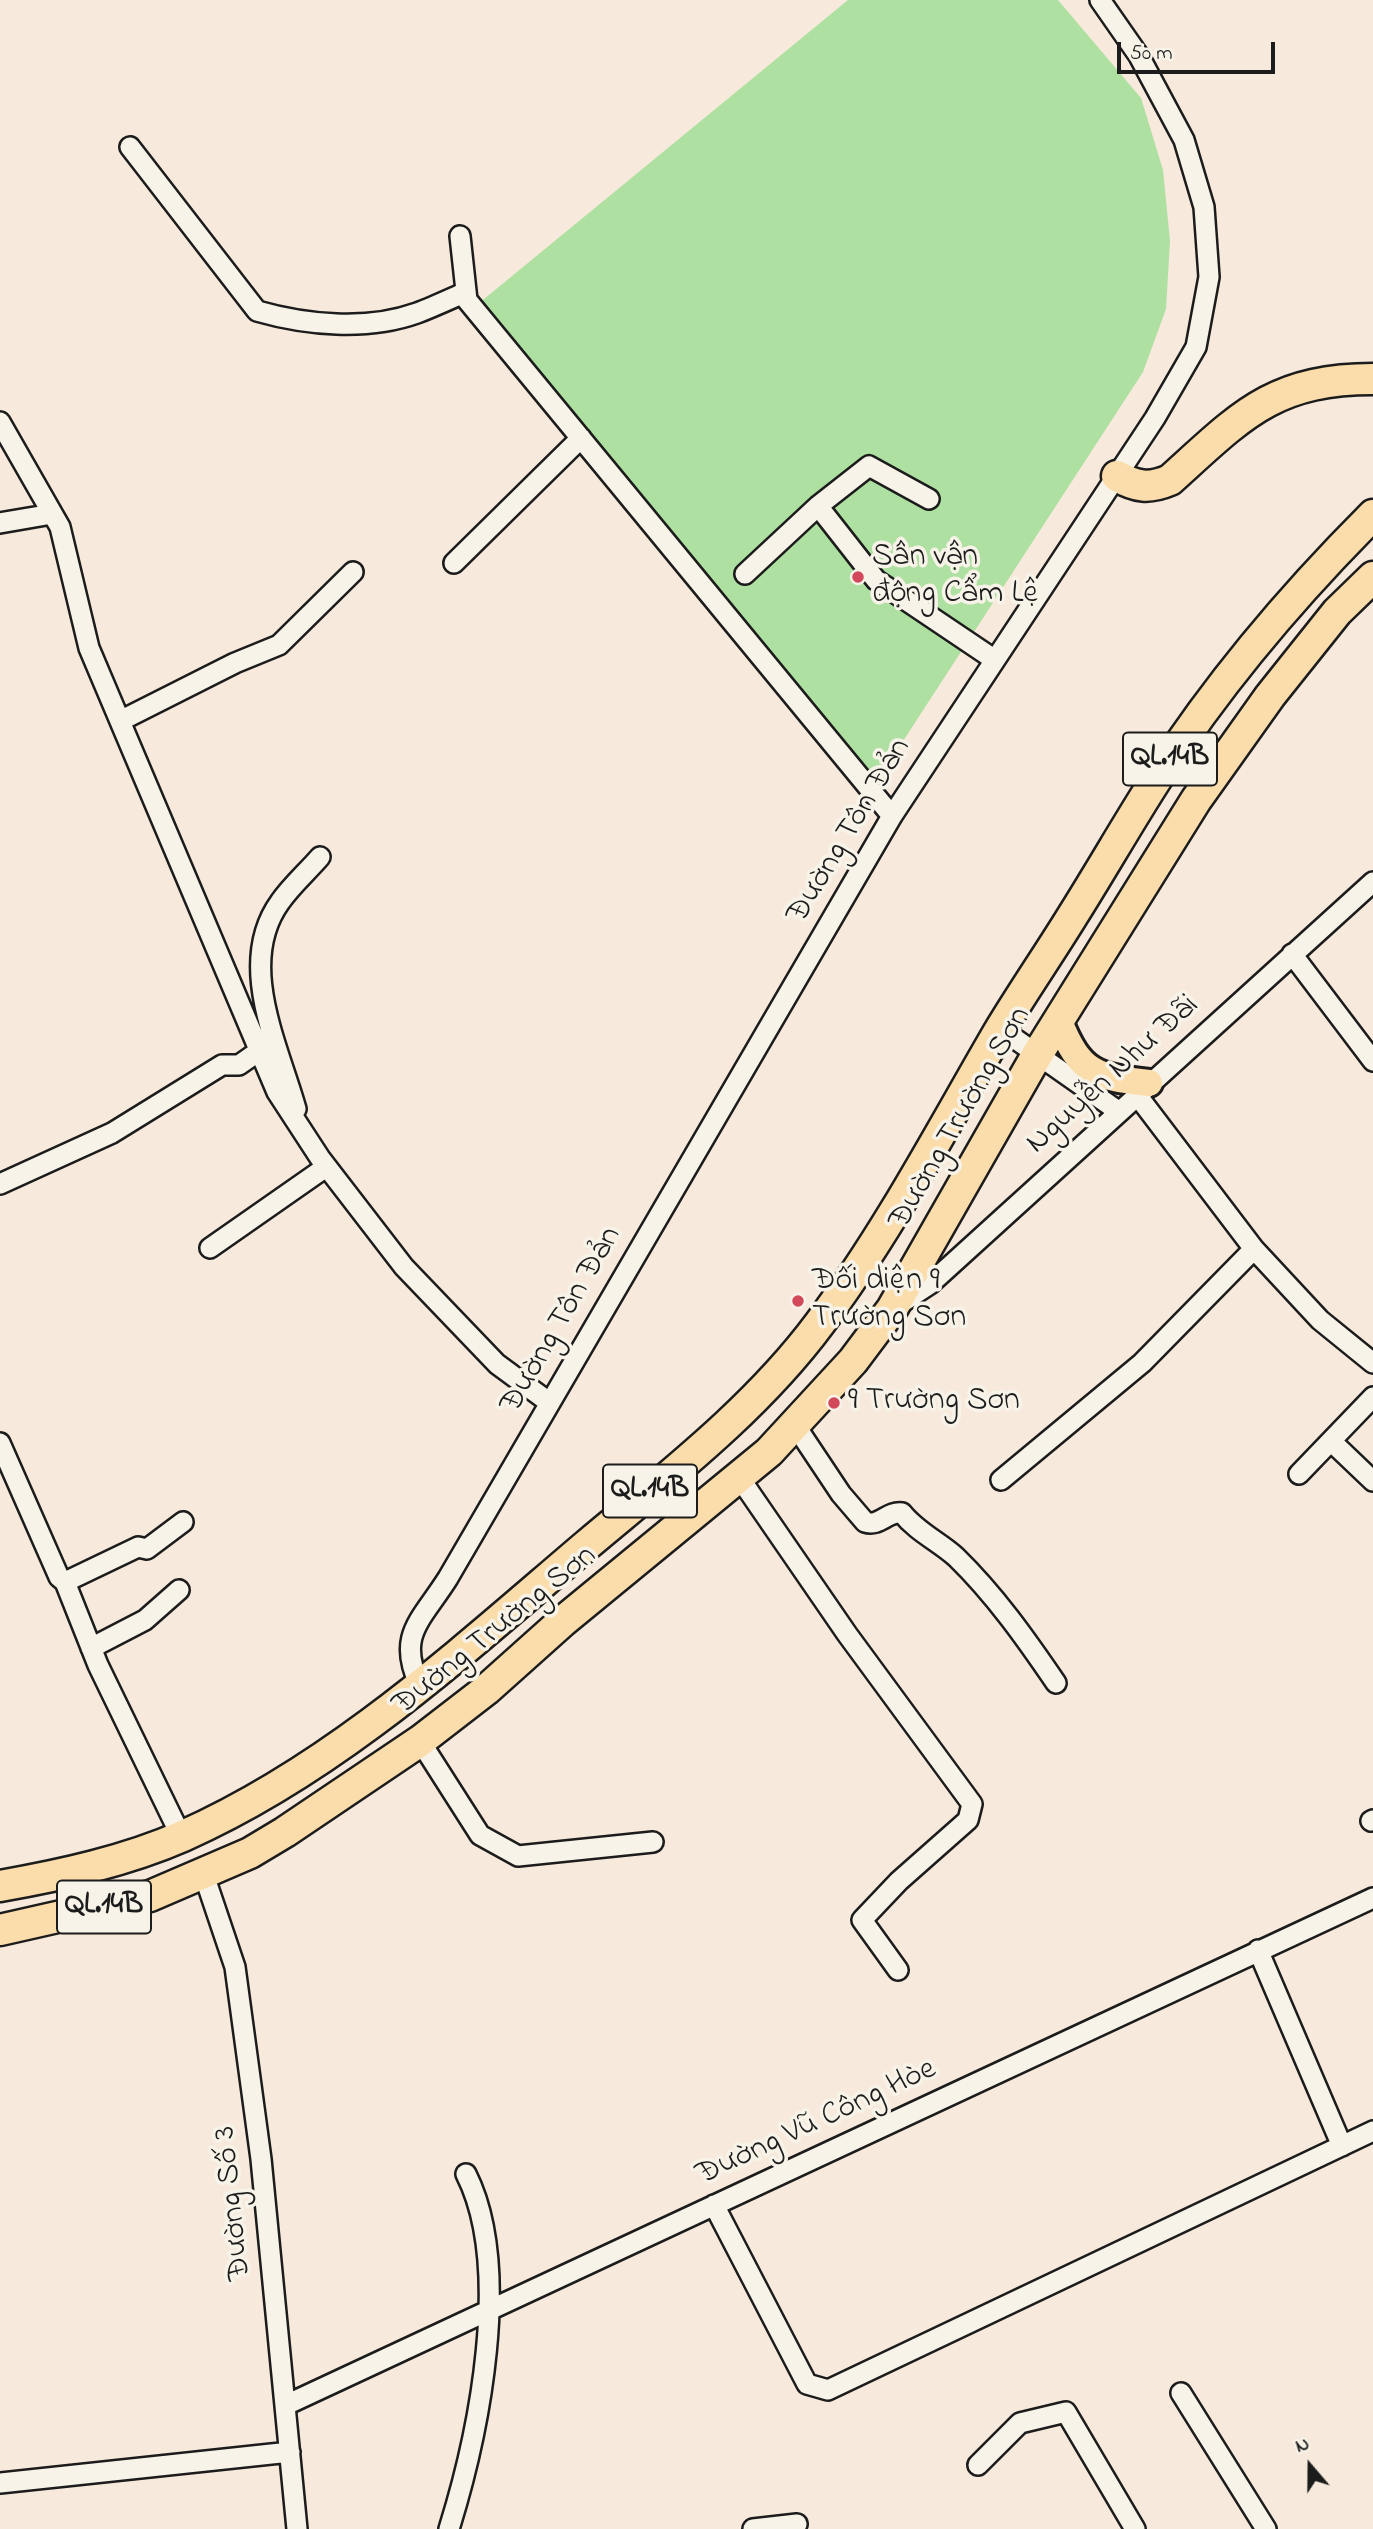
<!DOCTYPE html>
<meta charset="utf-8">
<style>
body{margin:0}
#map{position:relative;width:1373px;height:2529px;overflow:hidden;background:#f7e9db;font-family:"Indie Flower",sans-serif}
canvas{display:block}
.north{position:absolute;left:1275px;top:2431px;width:70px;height:70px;-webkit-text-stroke:5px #f7f3e8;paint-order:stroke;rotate:340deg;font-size:19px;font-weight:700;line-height:28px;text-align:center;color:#1c1c1c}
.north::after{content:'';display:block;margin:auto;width:24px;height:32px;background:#1c1c1c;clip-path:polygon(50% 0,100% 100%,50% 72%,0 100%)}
.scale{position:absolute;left:1117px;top:42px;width:158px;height:32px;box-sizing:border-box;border:4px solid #1c1c1c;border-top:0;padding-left:9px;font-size:21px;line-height:24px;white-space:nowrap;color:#1c1c1c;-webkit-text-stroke:5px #f7f3e8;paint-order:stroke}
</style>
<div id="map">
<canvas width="1373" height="2529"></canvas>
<div class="north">N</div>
<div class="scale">50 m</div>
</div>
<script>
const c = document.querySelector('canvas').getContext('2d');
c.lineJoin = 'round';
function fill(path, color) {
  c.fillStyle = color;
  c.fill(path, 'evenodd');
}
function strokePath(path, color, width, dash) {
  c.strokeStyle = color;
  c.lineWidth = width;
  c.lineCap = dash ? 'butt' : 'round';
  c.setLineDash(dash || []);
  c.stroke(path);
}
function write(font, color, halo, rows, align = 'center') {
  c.font = font + ' "Indie Flower",sans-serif';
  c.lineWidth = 7;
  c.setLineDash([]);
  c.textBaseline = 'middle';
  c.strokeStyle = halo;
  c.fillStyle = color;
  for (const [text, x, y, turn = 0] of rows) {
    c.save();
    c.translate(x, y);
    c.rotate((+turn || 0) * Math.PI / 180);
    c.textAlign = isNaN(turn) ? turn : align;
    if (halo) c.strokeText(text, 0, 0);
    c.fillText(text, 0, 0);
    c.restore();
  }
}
fill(new Path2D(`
 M848,0H1058L1141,98L1163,170L1170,241L1166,309L1143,372L877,781L478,304Z`), '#aee0a1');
const minor = new Path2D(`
 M130,147L257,311C306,325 367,331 417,313C433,307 450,299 466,292
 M460,236L467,300L892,816
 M0,422L60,527L89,648L277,1092L320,1158L404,1267L497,1364L550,1403
 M818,506L869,466L929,499
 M0,523L52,514
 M454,563L581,438
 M745,574L818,506L876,580L995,660
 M120,721L235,663L279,645L353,572
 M1292,954L1373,1061
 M1001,1029L1118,1111
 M1137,1095L1254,1249L1320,1320L1373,1363
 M296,1109C278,1045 236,963 280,902C291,886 307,872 320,857
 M0,1184L112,1133L222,1065H239L259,1051
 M210,1248L326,1167
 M898,1305L930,1284L1373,882
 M795,1425L841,1494L865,1522C880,1527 887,1511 902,1513C917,1532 938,1541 956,1557C995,1595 1026,1639 1056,1683
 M1331,1441L1373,1481
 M0,1443L59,1577L65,1582L98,1665L181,1836
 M1299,1474L1373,1397
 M739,1477L847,1634L972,1804L968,1820L899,1881L862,1920L898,1970
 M1001,1480L1142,1363L1254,1249
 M65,1582L138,1547L147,1549L183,1522
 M91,1648L145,1620L179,1590
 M420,1686C396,1635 421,1621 448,1578L892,816L1155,418L1196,347L1209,277L1204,207L1184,140L1139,56L1100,0
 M420,1741L480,1835L518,1856L653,1842
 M1371,1821L1373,1820
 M204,1875L235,1967L261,2159L297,2529
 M1258,1950L1342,2146
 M714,2205L807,2384L828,2390L1373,2131
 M1181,2393L1266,2529
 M286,2405L1373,1898
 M978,2465L1020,2423L1066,2412L1135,2529
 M0,2483L290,2452
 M449,2529C479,2433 513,2267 466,2174
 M753,2529L797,2524`);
const major = new Path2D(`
 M1059,1021C1080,1074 1096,1077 1149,1083`);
const highway = new Path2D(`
 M1117,476C1136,487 1149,489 1170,480C1240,417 1272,379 1373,379
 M0,1886C62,1875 126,1861 183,1836C336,1768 462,1651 588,1544C669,1476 757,1408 820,1323C888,1232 941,1131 998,1033C1022,993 1049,954 1073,915C1102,869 1128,823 1157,778C1219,682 1293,595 1373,515
 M0,1930L150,1896L250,1853L285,1832L420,1741L486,1690L562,1622L769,1452L853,1361L892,1309L1037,1055L1196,800L1270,696L1337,612L1373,577`);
strokePath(minor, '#1c1c1c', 24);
strokePath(major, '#1c1c1c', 32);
strokePath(highway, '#1c1c1c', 35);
strokePath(minor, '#f7f3e8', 19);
strokePath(major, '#fbddab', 26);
strokePath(highway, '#fbddab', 30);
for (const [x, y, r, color] of [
 [858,577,7,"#d1495b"],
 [798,1301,7,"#d1495b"],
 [834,1403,7,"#d1495b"]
]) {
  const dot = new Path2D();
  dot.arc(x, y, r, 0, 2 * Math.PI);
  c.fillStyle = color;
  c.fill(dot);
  strokePath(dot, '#f7f3e8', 2.5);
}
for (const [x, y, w] of [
 [1170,759,94],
 [650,1491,94],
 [104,1907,94]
]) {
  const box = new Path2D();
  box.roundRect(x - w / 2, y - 26.5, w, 53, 5);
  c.fillStyle = '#f7f3e8';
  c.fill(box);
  strokePath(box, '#1c1c1c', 2);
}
write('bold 30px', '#1c1c1c', null, [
 ["QL.14B",1170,759],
 ["QL.14B",650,1491],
 ["QL.14B",104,1907]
]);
write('32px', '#1c1c1c', '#f7f3e8', [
 ["Sân vận",872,559],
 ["động Cẩm Lệ",872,596],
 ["Đối diện 9",812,1283],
 ["Trường Sơn",812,1320],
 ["9 Trường Sơn",848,1403]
], 'left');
write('32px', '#1c1c1c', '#f7f3e8', [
 ["Đường Tôn Đản",851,832,-59],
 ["Nguyễn Như Đãi",1114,1076,-42],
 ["Đường Trường Sơn",962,1119,-60],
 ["Đường Tôn Đản",563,1321,-60],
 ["Đường Trường Sơn",496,1632,-39],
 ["Đường Vũ Công Hòe",817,2124,-25],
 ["Đường Số 3",235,2203,-96]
]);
</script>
